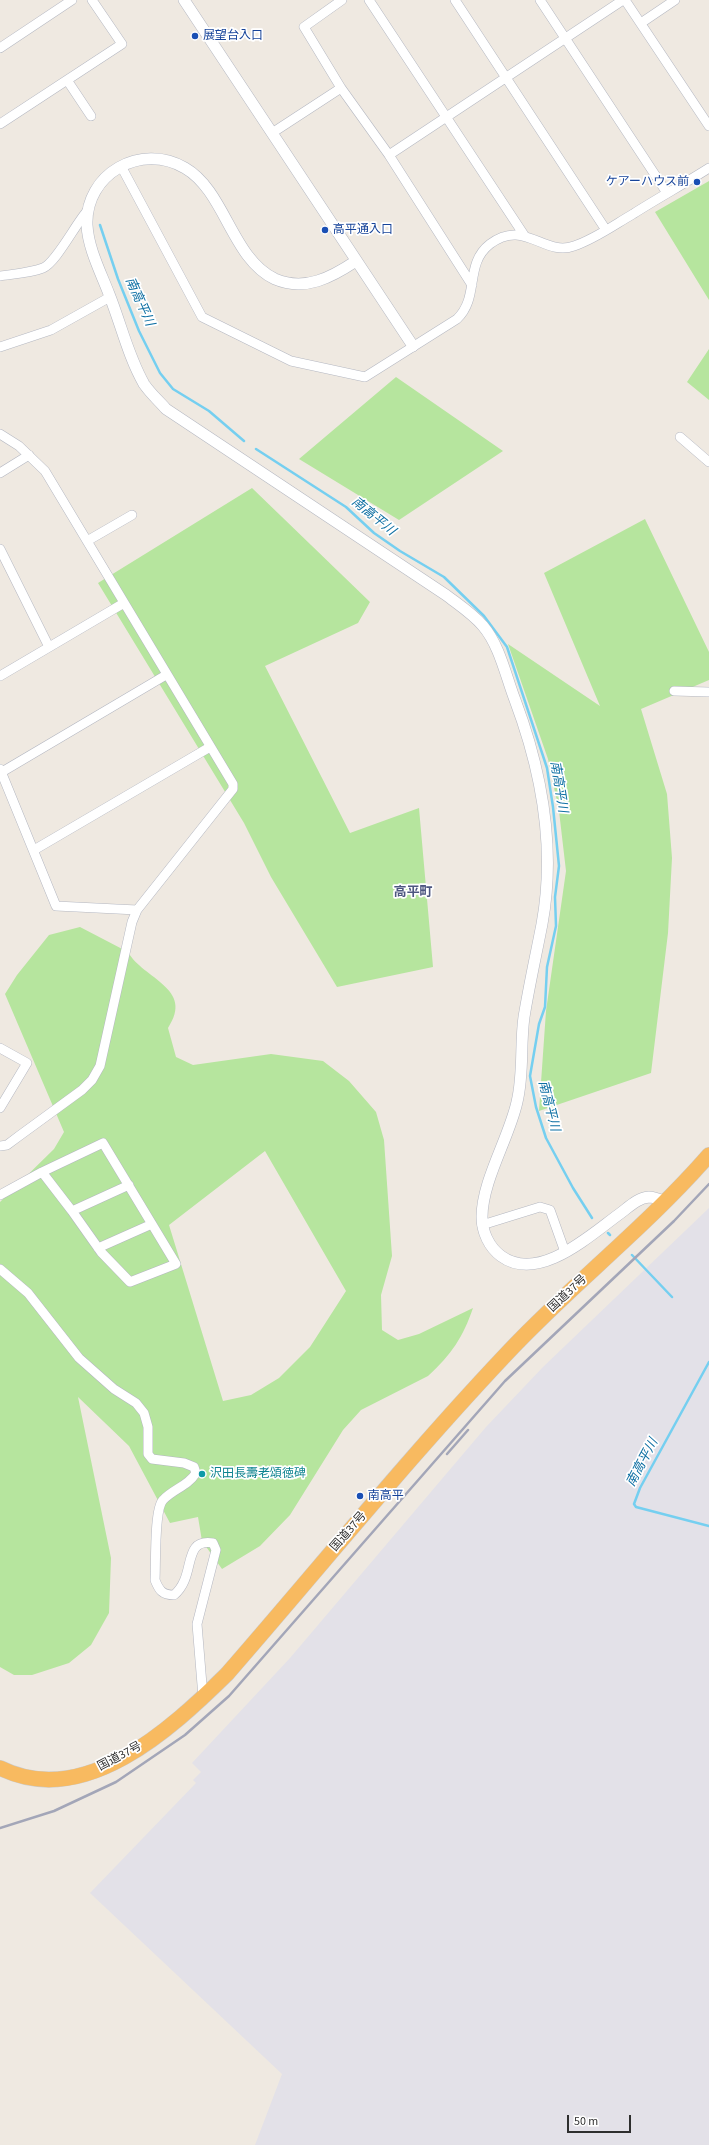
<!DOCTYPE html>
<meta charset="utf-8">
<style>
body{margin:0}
#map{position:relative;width:709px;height:2145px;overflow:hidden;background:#efe9e1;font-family:"Source Sans 3",sans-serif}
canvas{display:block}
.scale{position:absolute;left:567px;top:2115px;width:64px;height:18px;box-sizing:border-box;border:2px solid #2e2e2e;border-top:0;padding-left:5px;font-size:12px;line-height:14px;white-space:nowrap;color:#2e2e2e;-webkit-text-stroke:3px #fff;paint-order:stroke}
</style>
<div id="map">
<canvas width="709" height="2145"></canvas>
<div class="scale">50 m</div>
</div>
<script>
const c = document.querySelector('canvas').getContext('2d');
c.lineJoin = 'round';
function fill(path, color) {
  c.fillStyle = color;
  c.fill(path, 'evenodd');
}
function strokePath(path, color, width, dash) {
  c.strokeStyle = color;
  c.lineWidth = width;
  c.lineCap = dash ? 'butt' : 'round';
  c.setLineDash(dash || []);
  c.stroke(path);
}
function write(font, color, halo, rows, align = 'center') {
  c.font = font + ' "Source Sans 3","Noto Sans JP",sans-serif';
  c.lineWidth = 3.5;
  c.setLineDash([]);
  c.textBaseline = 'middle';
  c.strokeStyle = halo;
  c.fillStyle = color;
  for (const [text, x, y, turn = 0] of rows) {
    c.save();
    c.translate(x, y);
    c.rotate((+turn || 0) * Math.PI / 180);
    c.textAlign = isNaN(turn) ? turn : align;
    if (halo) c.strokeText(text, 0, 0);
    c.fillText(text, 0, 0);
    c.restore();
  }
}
fill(new Path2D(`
 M709,1208V2145H255L282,2074L90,1893L196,1783L193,1780L201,1772L192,1763L290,1658L486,1427L543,1367Z`), '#e3e1e8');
fill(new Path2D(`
 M709,181V300L655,212Z
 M709,349V400L687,382Z
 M396,377L503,451L399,520L299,459Z
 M252,488L370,602L358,623L265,666L350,833L419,808L433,967L337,987L271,877L244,823L98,583Z
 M645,519L709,652V680L641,709L667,794L672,858L668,933L651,1073L539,1111L546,1011L566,871L559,811L548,759L508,644L600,706L544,573Z
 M80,927L128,952C143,979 195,988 168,1028L176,1057L193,1065L271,1054L323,1061L349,1081L376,1112L384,1140L392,1256L381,1295L382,1330L398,1340L419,1334L473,1308C463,1337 452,1354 428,1376L361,1410L343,1430L290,1515L260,1546L222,1569L202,1541L198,1517L170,1523L129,1446L78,1397L111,1558L109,1613L91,1645L69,1663L32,1675H14L0,1667V1202L54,1149L64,1132L5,994L17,975L49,935ZM265,1151L346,1291L310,1347L279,1378L251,1395L223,1401L169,1225Z`), '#b6e59e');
strokePath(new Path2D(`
 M100,225L118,279L139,331L160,373L173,389L209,411L244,441
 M256,449L346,507L374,533L400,551L444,577L484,616L507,647L547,768L553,807L559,866L555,897L556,926L547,967L545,1007L539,1024L530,1076L536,1107L546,1138L573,1188L592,1218
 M608,1233L610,1235
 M632,1255L672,1297
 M709,1362L640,1488L634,1504L636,1507L709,1526`), '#75cff0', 2.5);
const minor = new Path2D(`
 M342,0L304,27L341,88L389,155L472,285
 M369,0L524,235
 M455,0L606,230
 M540,0L667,193
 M625,0L709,126
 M641,23L675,0
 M0,48L72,0
 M67,80L91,116
 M0,124L122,44L92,0
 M272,133L341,88
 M389,155L623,0
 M121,166L202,317L291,361L365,377L457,319C480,297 464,264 490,244C524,218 544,257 574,246C595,239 614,225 633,214C658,198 684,184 709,168
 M0,276C13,274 30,273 43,268C56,263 76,223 88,210
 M0,347L51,330L110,297
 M0,434L19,446L45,471L233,784V789L137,910L132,922L100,1066L92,1080L82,1090L19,1136L7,1145L0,1146
 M680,437L709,462
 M0,473L29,455
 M87,541L132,515
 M0,549L49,647
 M0,676L124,603
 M674,691L709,692
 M0,769L56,906L137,910
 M2,772L166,675
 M34,850L210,747
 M0,1048L27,1063L0,1108
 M103,1143L176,1264L130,1282L101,1252L72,1211L42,1172Z
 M0,1195L42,1172
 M72,1211L129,1185
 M482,1225L540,1207L550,1210L565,1252
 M98,1248L152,1224
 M0,1269L28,1293L79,1358L114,1389L136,1403L144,1413L148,1427V1454L152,1459L184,1463L194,1467L196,1473C188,1486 173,1489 163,1500C154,1509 156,1564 155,1580C159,1590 162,1595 174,1595C197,1576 181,1538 213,1543L216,1550L197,1624L203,1697`);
const tertiary = new Path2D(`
 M184,0L413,346
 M356,261C332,277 305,292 275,279C232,259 225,191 185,168C141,142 85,174 87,225C88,248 101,273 109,294C121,324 128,356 144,384C150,393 159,401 166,409L446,595C459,605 473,614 483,626C500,646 506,677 515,700C542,772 556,848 542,924C536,955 529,986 524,1017C520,1045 524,1073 517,1102C509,1138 482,1181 482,1217C482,1232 489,1247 501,1256C538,1283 588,1237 618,1215C628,1208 637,1198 649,1197C654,1197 661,1200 666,1202`);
const trunk = new Path2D(`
 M0,1768C84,1810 171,1729 227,1674C322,1565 413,1452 513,1347C576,1281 649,1224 709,1155`);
strokePath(minor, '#b4b7c1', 10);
strokePath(tertiary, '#b4b7c1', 12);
strokePath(trunk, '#c9c9c9', 16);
strokePath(minor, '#fff', 9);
strokePath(tertiary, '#fff', 11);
strokePath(trunk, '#f8ba60', 15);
strokePath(new Path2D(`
 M447,1454L468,1430
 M0,1828L54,1811L116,1782L185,1735L229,1696L505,1381L674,1221L709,1184`), '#a3a6b8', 2.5);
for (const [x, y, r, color] of [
 [195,36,4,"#1a4fb4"],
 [697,182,4,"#1a4fb4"],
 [325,230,4,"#1a4fb4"],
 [202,1474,4,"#0f9aa8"],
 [360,1496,4,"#1a4fb4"]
]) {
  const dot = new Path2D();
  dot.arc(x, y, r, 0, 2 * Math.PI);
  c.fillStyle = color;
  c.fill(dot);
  strokePath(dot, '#fff', 1.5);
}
write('12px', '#164399', '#fff', [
 ["展望台入口",203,36],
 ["ケアーハウス前",689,182,"right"],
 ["高平通入口",333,230],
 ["南高平",368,1496]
], 'left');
write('12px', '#2e2e2e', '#fff', [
 ["国道37号",568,1294,-43],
 ["国道37号",349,1532,-49],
 ["国道37号",120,1757,-28]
]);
write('12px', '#0d838f', '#fff', [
 ["沢田長壽老頌徳碑",210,1474]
], 'left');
write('italic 13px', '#0d6fa3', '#fff', [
 ["南高平川",139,302,66],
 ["南高平川",373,517,39],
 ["南高平川",558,787,81],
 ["南高平川",548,1106,76],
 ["南高平川",643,1463,-62]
]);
write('bold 13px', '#4d5680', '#fff', [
 ["高平町",413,893]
]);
</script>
